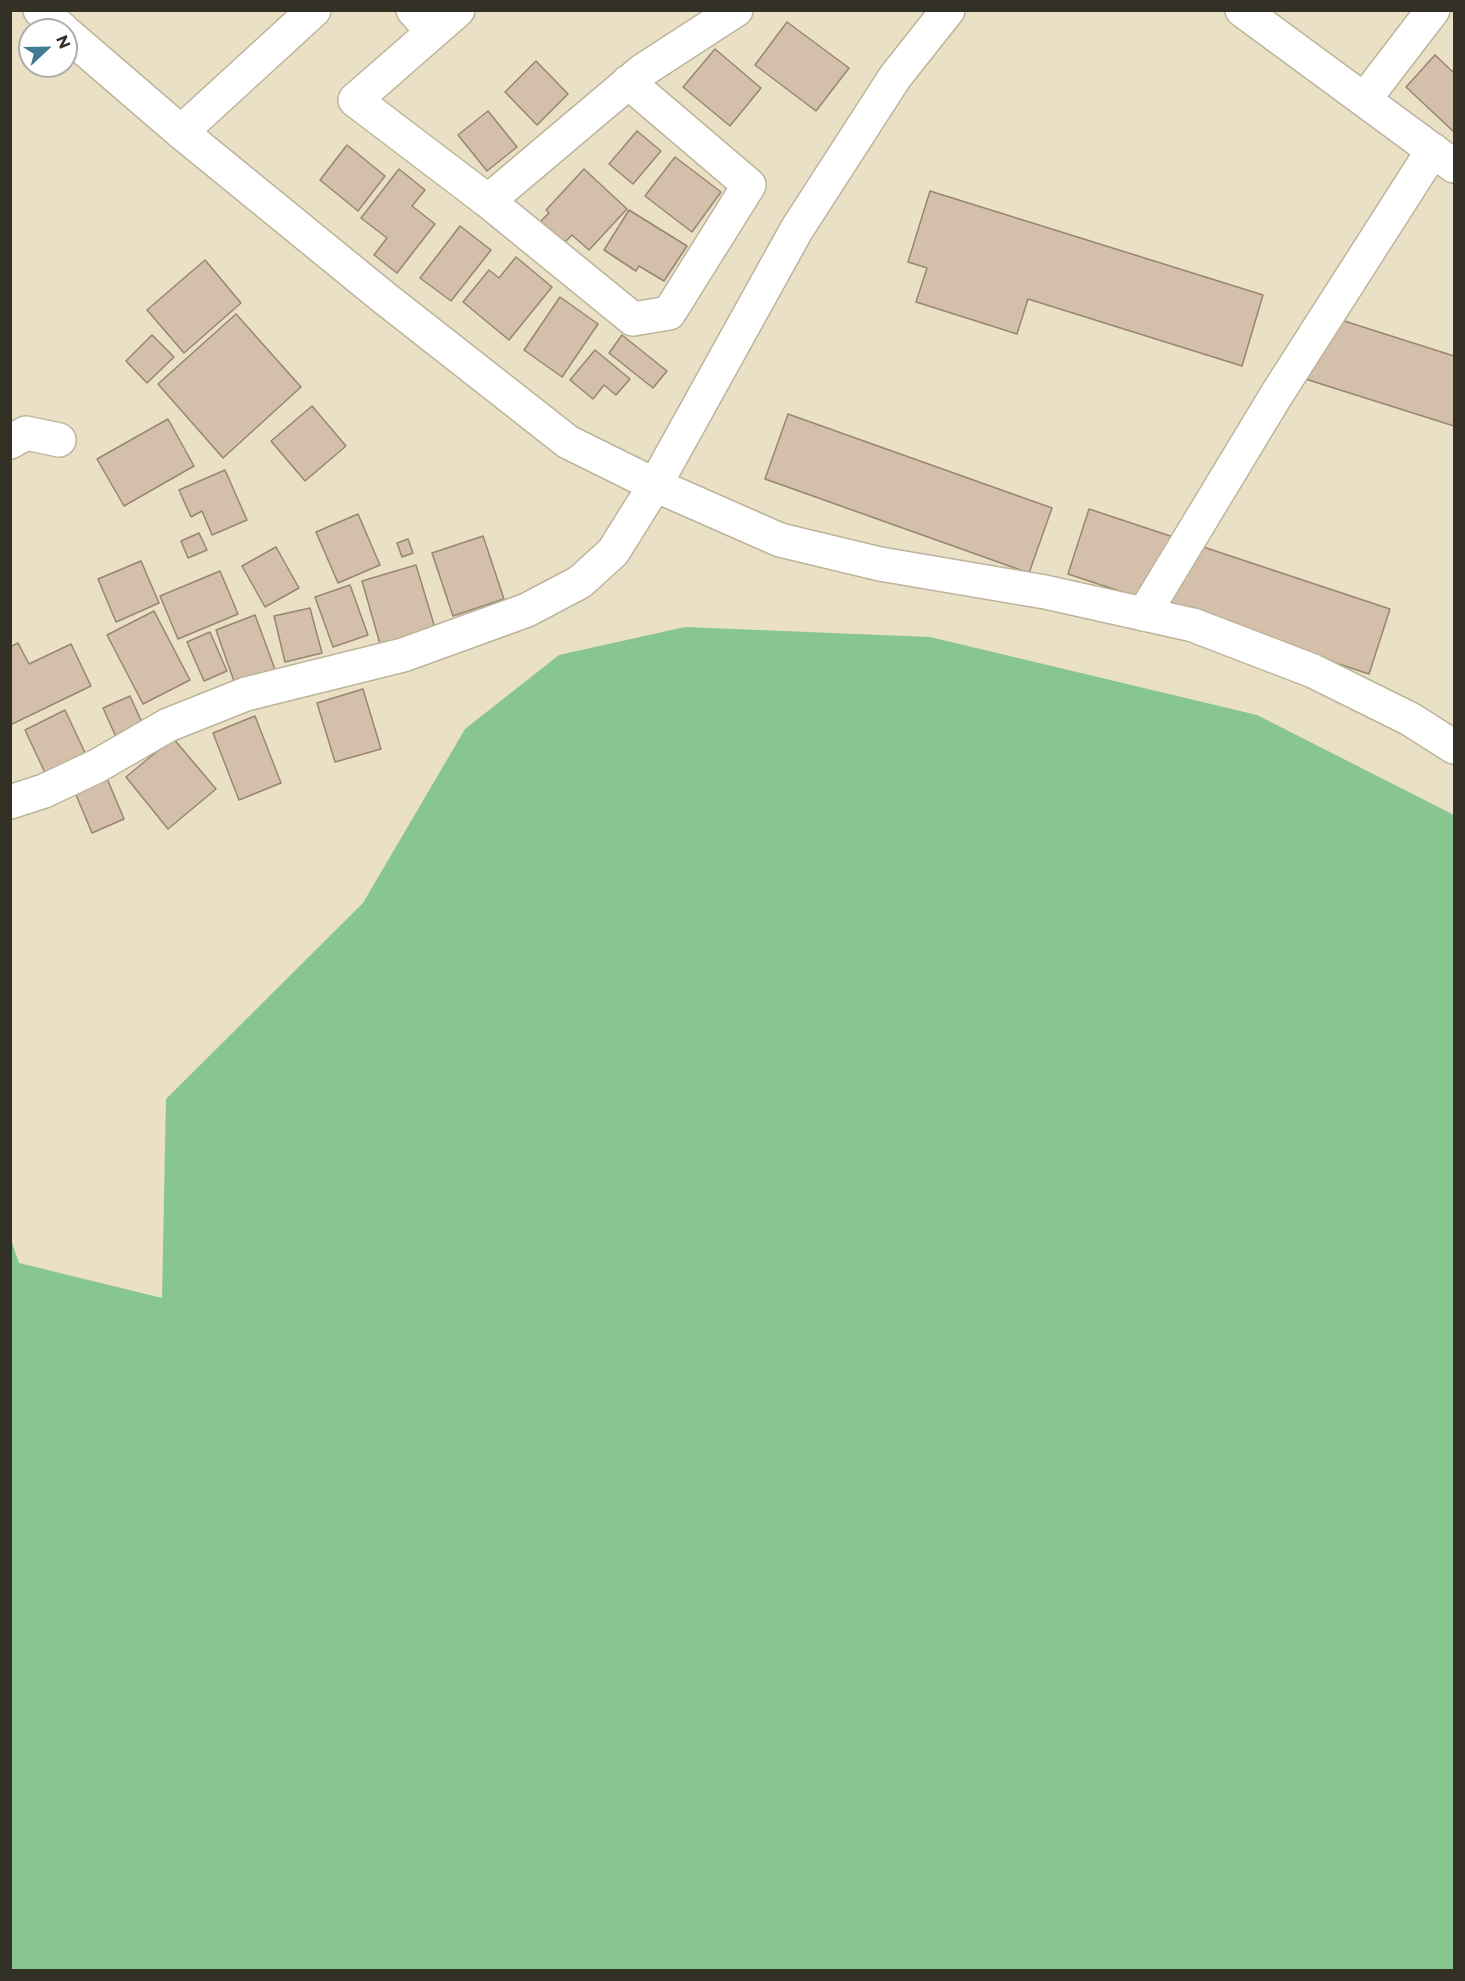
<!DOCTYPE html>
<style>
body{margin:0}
#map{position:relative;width:1465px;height:1981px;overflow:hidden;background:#e9e0c6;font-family:Montserrat,sans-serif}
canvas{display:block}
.frame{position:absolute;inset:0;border:12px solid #333026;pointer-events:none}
.north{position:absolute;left:18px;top:18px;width:60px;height:60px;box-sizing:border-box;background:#fff;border:2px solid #adaca8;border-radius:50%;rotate:68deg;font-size:16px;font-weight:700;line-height:24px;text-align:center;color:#333026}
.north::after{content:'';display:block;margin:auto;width:21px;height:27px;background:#3f7c92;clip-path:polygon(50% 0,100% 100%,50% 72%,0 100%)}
</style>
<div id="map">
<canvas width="1465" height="1981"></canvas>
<div class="frame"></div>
<div class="north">N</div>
</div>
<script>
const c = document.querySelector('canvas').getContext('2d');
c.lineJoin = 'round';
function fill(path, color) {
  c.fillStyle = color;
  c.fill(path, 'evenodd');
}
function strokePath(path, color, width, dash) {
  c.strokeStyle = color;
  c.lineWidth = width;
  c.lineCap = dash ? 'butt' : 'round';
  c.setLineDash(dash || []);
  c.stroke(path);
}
fill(new Path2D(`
 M685,627L930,637L1257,715L1454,815V1970H11V1240L19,1263L162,1298L166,1099L363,903L465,729L559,655Z`), '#87c591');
const building = new Path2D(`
 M787,22L849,68L816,111L755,65Z
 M715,49L761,88L730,126L683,87Z
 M1435,55L1454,73V132L1406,87Z
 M536,61L568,94L537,125L505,92Z
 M488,111L517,147L487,171L458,135Z
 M637,131L661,151L633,184L609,164Z
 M347,145L385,176L358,211L320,180Z
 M675,157L721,192L692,232L645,196Z
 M399,169L425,190L412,206L435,224L397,273L374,255L387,238L361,218Z
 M584,169L627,209L589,250L572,235L564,243L540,222L549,213L546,210Z
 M930,191L1263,295L1242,366L1028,299L1017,334L916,302L927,268L908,262Z
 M629,210L687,246L664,281L639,266L636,271L604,250Z
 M460,226L491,250L451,301L420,278Z
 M516,257L552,287L509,340L463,302L489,270L499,278Z
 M205,260L241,303L184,353L147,310Z
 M560,297L598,324L562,377L524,350Z
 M1319,313L1454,356V426L1299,377Z
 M236,314L301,387L223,458L158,384Z
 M152,335L174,357L147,383L126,361Z
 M622,335L667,371L653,388L609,353Z
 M595,350L630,379L616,395L604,385L593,399L570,380Z
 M312,406L346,446L305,481L271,441Z
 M788,414L1052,508L1029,573L765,479Z
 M168,419L194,466L124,506L97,459Z
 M225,470L247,520L212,535L202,511L191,517L179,490Z
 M1089,509L1390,609L1369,674L1068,574Z
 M358,514L380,565L338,583L316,532Z
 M199,533L207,550L188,558L181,541Z
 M483,536L504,599L453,616L432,553Z
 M408,539L413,553L402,557L397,543Z
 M276,547L299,588L265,607L242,566Z
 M141,561L159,603L116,622L98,579Z
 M416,565L435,628L380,644L362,581Z
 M220,571L238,614L178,639L160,596Z
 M350,585L368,635L333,647L315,597Z
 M310,608L322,653L285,662L274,616Z
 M154,611L190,680L143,704L107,635Z
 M255,615L276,672L236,687L216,630Z
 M210,632L227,671L204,681L187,642Z
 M18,643L29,664L71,644L91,686L10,725V647Z
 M363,689L381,749L335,762L317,703Z
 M130,696L144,727L117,739L103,708Z
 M65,710L87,757L47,777L25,730Z
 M255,716L281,783L239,800L213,733Z
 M173,738L216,789L168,829L126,777Z
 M106,776L124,819L92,833L74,790Z`);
fill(building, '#d3bfaa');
strokePath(building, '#988671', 1.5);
const street = new Path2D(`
 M413,10L433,32
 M458,10L355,100L488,201L633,319L669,313L749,185L628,82
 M1242,10L1454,166
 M1364,100L1433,10
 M181,132L314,10
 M488,201L642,71L736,10
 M10,442L26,433L59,440
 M1144,614L1277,394L1433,150
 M10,802L44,791L97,766L168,725L246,694L403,655L527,610L580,582L613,552L655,485`);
const secondary = new Path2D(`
 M40,10L63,30
 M66,33L181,132L382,296L568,442L655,485L780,540L880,564L1045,592L1193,625L1313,671L1410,719L1454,747
 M655,485L797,229L895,77L948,10`);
strokePath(street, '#bdb49b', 36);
strokePath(secondary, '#bdb49b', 36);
strokePath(street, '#fff', 33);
strokePath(secondary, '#fff', 33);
</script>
